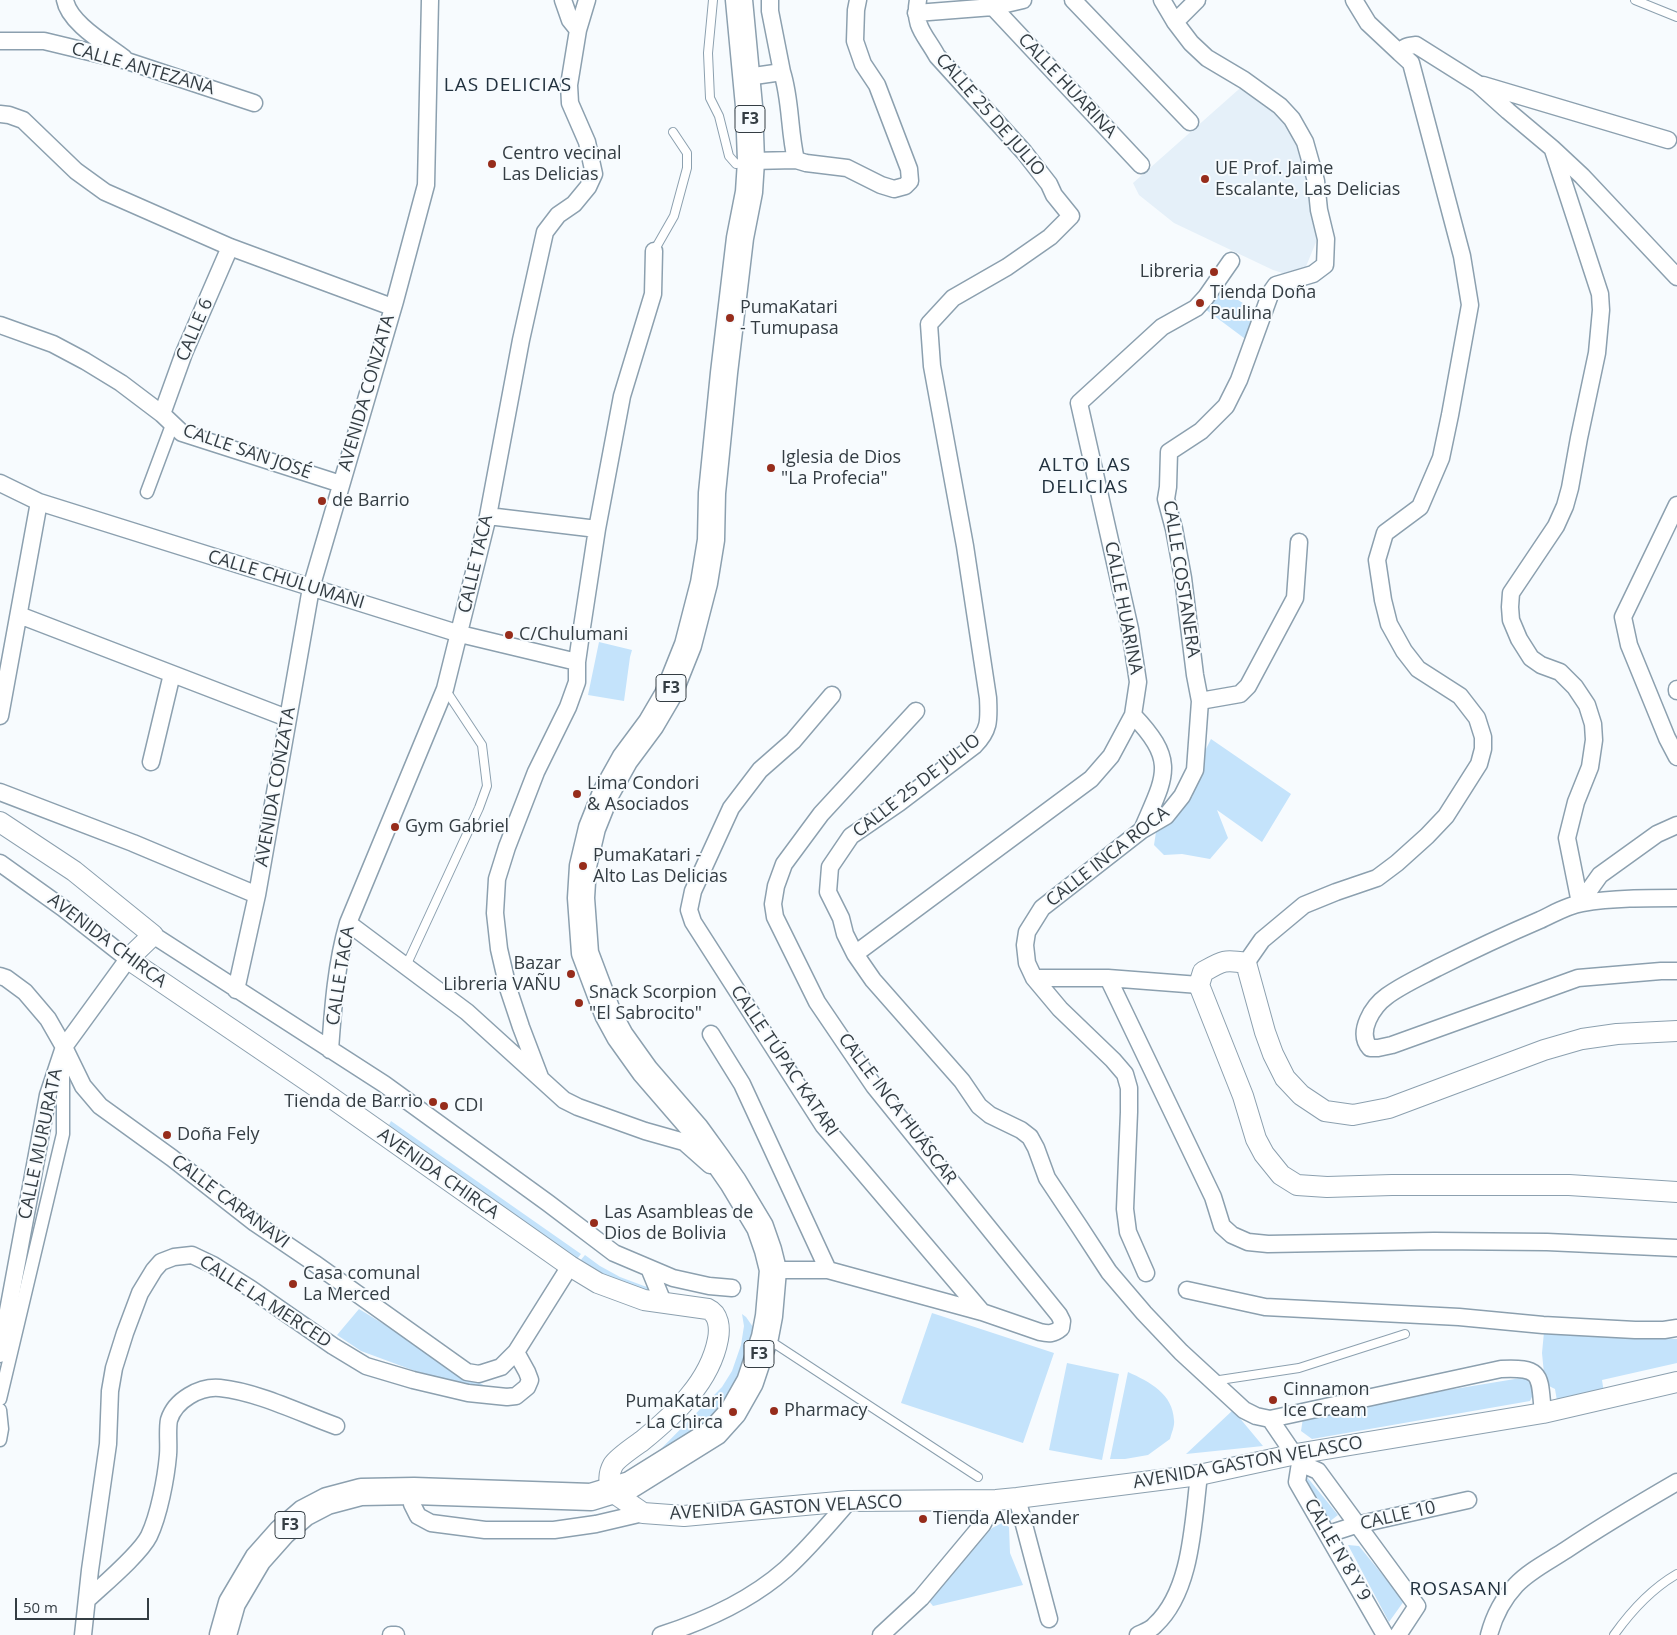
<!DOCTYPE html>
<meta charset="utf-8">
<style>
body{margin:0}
#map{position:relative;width:1677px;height:1635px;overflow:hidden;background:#f7fbfe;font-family:"Open Sans",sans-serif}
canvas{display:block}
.scale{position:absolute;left:15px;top:1598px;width:134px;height:22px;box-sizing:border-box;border:2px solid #343d43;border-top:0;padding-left:6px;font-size:15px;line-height:18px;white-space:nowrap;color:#343d43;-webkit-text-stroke:4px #f7fbfe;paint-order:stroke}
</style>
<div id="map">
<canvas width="1677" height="1635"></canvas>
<div class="scale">50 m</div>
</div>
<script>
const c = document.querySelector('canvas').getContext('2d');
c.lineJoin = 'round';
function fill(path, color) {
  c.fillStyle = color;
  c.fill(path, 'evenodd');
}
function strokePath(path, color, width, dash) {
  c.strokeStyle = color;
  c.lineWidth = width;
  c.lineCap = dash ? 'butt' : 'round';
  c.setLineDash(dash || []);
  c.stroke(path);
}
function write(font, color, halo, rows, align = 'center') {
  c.font = font + ' "Open Sans",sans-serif';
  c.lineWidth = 4;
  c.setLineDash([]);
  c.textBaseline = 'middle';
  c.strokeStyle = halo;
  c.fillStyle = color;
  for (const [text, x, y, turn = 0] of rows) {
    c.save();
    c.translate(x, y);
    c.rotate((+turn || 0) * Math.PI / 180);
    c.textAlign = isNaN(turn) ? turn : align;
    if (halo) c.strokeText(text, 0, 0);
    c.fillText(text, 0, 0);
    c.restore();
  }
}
fill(new Path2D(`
 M1247,82L1281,115L1297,147L1309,183L1318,237L1305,269L1289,275L1273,270L1174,223L1139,195L1133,183Z`), '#e5f0f9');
fill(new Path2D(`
 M1219,293L1238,300L1259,313L1248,341L1205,309Z
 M599,642L632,650L630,657L624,701L588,695Z
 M1211,739L1291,794L1262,842L1217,810L1228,838L1210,859L1182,854L1164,855L1154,845L1156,832L1172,820L1179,806L1193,796L1185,791Z
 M391,1121L581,1254L577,1259L389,1125Z
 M585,1255L600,1266L620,1277L644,1286L674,1295L690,1304L614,1283L579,1262Z
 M359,1309L485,1386H472L415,1371L361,1351L337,1335Z
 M932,1313L1054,1353L1023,1443L901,1403Z
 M742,1314L746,1317L753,1327C748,1346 744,1368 735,1386C716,1420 679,1440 649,1461L722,1387L732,1371L741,1345L744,1326Z
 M1544,1332L1677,1339V1363L1602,1380L1604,1393L1557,1401L1555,1389L1545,1384L1542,1353Z
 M1067,1363L1119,1374L1102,1460L1049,1450Z
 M1128,1372C1150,1382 1173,1394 1174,1420C1175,1426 1171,1434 1170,1439L1148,1455L1125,1459H1110Z
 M1527,1377L1536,1389L1530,1401L1312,1439L1301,1431L1303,1418L1315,1412Z
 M1233,1410L1263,1446L1186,1454Z
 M1303,1477H1307L1338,1515L1329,1522Z
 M1002,1523L1009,1527L1010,1553L1023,1585L933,1606L928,1600L992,1528Z
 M1348,1545L1359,1546L1404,1601L1389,1622Z`), '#c4e3fb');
const service = new Path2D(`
 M713,0L708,53L710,98L719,116L729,156L736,164L747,162
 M1635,0L1677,17
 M654,251L674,216L687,168V153L673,132
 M406,966L479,808L487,786L482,745L445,689
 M769,1340L978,1477
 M1213,1381L1299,1368L1405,1334
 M1614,1635C1631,1611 1651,1589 1677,1574`);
const pedestrian = new Path2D(`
 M147,492L172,425
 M0,1399L63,1134V1062
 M0,1410L2,1429L0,1440`);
const minor = new Path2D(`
 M65,0C69,23 106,44 124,58
 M563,0L570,20L578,30
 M918,0C913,27 925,34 937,56L1024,152L1049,184L1054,195L1071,216L1050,237L1007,267L953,298L929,324L932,366L965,546L988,698C989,720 990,730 974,746L899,803L851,836L830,867L828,892L841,918L845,934L855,954L873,980L962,1081L979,1106L990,1115L1021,1130L1030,1137L1036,1148L1047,1178L1079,1226L1109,1272L1144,1313L1181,1352L1244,1410L1256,1416L1270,1419L1300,1463L1318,1471L1417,1606L1398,1635
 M1073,0L1190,122
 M1354,0L1368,23L1400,53
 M993,7L1141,165
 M916,13L993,7L1023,0
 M1175,22L1197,0
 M0,41H44L127,61L254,103
 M782,72C791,100 789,131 796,160
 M747,77L782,72L770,11V0
 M1483,85L1668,140
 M0,114L9,115L23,120L76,171L105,192L230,247L392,307
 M1553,150L1600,294L1601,310L1597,353L1579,438L1570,488L1565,506L1556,526L1511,593L1510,607L1511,620L1519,639L1531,658L1541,665L1560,672L1575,687L1587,705L1593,724L1594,740L1590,767L1576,802L1567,838L1580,903
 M751,161L796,160L806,163L847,168L881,185L894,189L905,186L910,181L909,169L877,85L863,64L855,41L856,10L858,0
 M0,325L53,344L85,361L121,383L162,414L182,433L341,484
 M162,414L184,353L230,247
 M0,483L39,502L460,634L577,662
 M1677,505L1623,617L1629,645L1667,738L1677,757
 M488,516L597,529
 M19,615L287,718
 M1677,689V691
 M832,695L793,741L760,770L731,808L693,891L689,910L693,922L823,1125L982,1312
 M1200,701L1240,694L1248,686L1295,598L1299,542
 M1133,715C1178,762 1165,776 1142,830
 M0,716L39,502
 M151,762L172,674
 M0,792L133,843L257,895
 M0,863L63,908L128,959L64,1047L48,1095L0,1354
 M1677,898C1646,898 1613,898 1582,903C1568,905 1553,914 1540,920C1505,935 1471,951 1437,968C1420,977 1402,985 1387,996C1373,1006 1356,1032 1370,1048H1378L1392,1045L1578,978L1661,971H1677
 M1580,903L1600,875L1657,834L1677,825
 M348,923L467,1012L564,1100L578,1107L645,1131L684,1142L710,1165L714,1162
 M153,935L384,1084L548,1203L614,1253L673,1278L709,1286L732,1288
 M855,954L1091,779L1111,756L1133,715L1138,682L1130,629L1079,403L1162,327L1196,308L1206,297L1231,261
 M1246,963L1262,940L1304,905L1336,892L1377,878L1397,863L1427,836L1446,816L1479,764L1483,749V737L1477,718L1460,696L1418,669L1404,651L1389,624L1383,600L1377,560L1385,533L1420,507L1441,458L1450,415L1470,305L1462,256L1411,63L1400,53C1404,46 1408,46 1416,45L1478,84L1508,111L1552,148L1582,176L1677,277
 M0,976L6,978L25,992L48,1019L64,1047L83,1086L100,1106L172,1158L255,1223L314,1263L467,1372L479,1374L501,1367L516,1352L570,1266
 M1034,978H1108L1199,985
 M1108,978L1213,1197L1222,1226L1232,1235L1248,1242L1268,1244L1434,1241L1547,1242L1677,1248
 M236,990L257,895L311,588L395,301L426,185L430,0
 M711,1034L742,1084L828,1270
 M330,1050C333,1008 336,964 348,923L445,689L488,516L521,340L545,232L558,215L574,204L588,187L594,174L587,142L570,103L569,85L578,30L587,0
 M540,1077L521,1027L508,988L499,949L495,913L497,879L507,847L536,772L568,707L577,682V662L582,627L597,529L622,396L653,294L654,251
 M649,1268L663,1302
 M773,1270H828L982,1312L1040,1332C1049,1334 1054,1334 1061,1328L1062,1321L1059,1315L874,1086L817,1002L775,917L773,904L776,886L784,864L821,814L916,711
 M1146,1273L1128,1232L1125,1209L1129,1112V1088L1125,1074L1113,1060L1060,1009L1034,978L1027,963L1025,945L1027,932L1042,908L1142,830L1166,816L1182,796L1195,770L1200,701L1195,675L1183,578L1174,529L1166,499L1168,487L1169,452L1201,431L1226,406L1239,380L1271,292L1276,285L1313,274L1325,265L1326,239L1319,210L1316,181L1305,142L1292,119L1280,106L1244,80L1207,58L1191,43L1175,22L1162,0
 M1187,1290L1265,1307L1459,1317L1543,1325L1635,1330H1664L1677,1328
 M1270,1419L1501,1369C1544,1367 1539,1376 1543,1413
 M1300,1463L1297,1482L1385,1635
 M414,1491L412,1504L418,1516L431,1523L485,1530H554L596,1524L643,1513
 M1017,1498L1049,1619
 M1328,1534L1356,1525L1468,1500
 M88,1599C104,1584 140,1554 149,1536C159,1515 166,1478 168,1455C169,1445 167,1429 169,1420C175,1400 200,1386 220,1388C258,1392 300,1413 336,1426
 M83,1635L90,1570L108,1444L110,1391L114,1368L125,1333L140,1293L154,1270L161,1262L174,1257L192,1255L213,1265L251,1289L333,1346L366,1366L413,1380L468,1393L507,1397L516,1396L527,1387L530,1380L527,1372L516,1352
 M391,1635H396
 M661,1635C705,1621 751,1600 786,1569C809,1548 829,1524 849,1501
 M881,1635L921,1598L982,1525L996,1500
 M1138,1635C1144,1632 1151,1630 1155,1625C1192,1591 1193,1522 1199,1475
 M1489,1635C1494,1616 1502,1600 1516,1585C1529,1571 1549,1561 1566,1550C1602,1526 1639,1504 1677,1482`);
const tertiary = new Path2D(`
 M0,822L74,871L153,935L128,959L312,1084L570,1266L598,1283L644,1300L708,1309C719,1314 720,1328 718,1339C710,1382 675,1414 642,1441C635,1446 617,1458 613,1465C608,1474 609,1482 611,1491L643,1513L684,1516L849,1501L996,1500L1017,1498L1199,1475L1296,1454L1543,1413L1677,1382
 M1677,1031L1617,1034L1582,1039L1544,1050L1389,1108L1353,1115L1325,1111L1301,1095L1285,1078L1273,1054L1265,1032L1246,963C1224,959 1222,961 1203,972L1199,985L1243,1096L1256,1139L1264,1154L1281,1175L1297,1185L1327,1187L1392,1185H1569L1677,1192`);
const trunk = new Path2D(`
 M223,1635L232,1603L258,1559L282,1532L304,1513L327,1501L361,1492L414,1491L591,1497L630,1485L715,1432L733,1412L750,1382L765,1337L769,1316L773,1270L768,1250L760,1227L733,1182L717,1159L696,1130L645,1071L620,1036L608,1014L585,953L581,898L583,866L592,828L606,793L625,759L651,724L668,695L688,645L704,583L711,540L712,493L724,373L740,238L749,192L751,161L749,106L739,0`);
strokePath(service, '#8ca0af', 10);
strokePath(pedestrian, '#8ca0af', 15);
strokePath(minor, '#8ca0af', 19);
strokePath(tertiary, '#8ca0af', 22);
strokePath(trunk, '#8ca0af', 29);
strokePath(service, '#fff', 8);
strokePath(pedestrian, '#fff', 12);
strokePath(minor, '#fff', 16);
strokePath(tertiary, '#fff', 20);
strokePath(trunk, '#fff', 26);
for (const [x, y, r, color] of [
 [492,164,5,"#962c1b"],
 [1205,179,5,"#962c1b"],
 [1214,272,5,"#962c1b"],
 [1200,303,5,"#962c1b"],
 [730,318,5,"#962c1b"],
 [771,468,5,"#962c1b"],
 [322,501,5,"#962c1b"],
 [509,635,5,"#962c1b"],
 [577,794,5,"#962c1b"],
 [395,827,5,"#962c1b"],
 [583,866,5,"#962c1b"],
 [571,974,5,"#962c1b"],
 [579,1003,5,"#962c1b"],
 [433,1102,5,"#962c1b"],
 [444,1106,5,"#962c1b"],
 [167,1135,5,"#962c1b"],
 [594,1223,5,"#962c1b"],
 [293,1284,5,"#962c1b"],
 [1273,1400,5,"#962c1b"],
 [774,1411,5,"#962c1b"],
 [733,1412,5,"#962c1b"],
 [923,1519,5,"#962c1b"]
]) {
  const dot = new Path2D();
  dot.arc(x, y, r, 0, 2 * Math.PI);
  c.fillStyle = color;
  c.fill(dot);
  strokePath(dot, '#f7fbfe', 2);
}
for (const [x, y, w] of [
 [750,119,30],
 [671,688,30],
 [759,1354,30],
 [290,1525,30]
]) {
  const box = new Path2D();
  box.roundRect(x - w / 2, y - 13.5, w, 27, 4);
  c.fillStyle = '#f7fbfe';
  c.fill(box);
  strokePath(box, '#343d43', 1);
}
write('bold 16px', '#343d43', null, [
 ["F3",750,119],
 ["F3",671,688],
 ["F3",759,1354],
 ["F3",290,1525]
]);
write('18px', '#343d43', '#f7fbfe', [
 ["CALLE ANTEZANA",143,69,16],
 ["CALLE HUARINA",1067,86,47],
 ["CALLE 25 DE JULIO",990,115,49],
 ["CALLE 6",195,330,-67],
 ["AVENIDA CONZATA",367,393,-74],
 ["CALLE SAN JOSÉ",247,452,19],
 ["CALLE TACA",476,564,-77],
 ["CALLE COSTANERA",1181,579,81],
 ["CALLE CHULUMANI",286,580,17],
 ["CALLE HUARINA",1123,608,79],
 ["CALLE 25 DE JULIO",917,786,-38],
 ["AVENIDA CONZATA",276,787,-80],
 ["CALLE INCA ROCA",1108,857,-38],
 ["AVENIDA CHIRCA",107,941,37],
 ["CALLE TACA",341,976,-81],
 ["CALLE TÚPAC KATARI",784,1061,56],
 ["CALLE INCA HUÁSCAR",897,1109,53],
 ["CALLE MURURATA",41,1144,-78],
 ["AVENIDA CHIRCA",438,1174,35],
 ["CALLE CARANAVI",230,1202,37],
 ["CALLE LA MERCED",265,1302,33],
 ["AVENIDA GASTON VELASCO",1248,1463,-10],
 ["AVENIDA GASTON VELASCO",786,1508,-3],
 ["CALLE 10",1398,1516,-13],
 ["CALLE N 8 Y 9",1337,1550,60]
]);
write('18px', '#343d43', '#f7fbfe', [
 ["Centro vecinal",502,154],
 ["Las Delicias",502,175],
 ["UE Prof. Jaime",1215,169],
 ["Escalante, Las Delicias",1215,190],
 ["Libreria",1204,272,"right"],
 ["Tienda Doña",1210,293],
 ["Paulina",1210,314],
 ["PumaKatari",740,308],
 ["- Tumupasa",740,329],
 ["Iglesia de Dios",781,458],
 ["\"La Profecia\"",781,479],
 ["de Barrio",332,501],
 ["C/Chulumani",519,635],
 ["Lima Condori",587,784],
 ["& Asociados",587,805],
 ["Gym Gabriel",405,827],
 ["PumaKatari -",593,856],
 ["Alto Las Delicias",593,877],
 ["Bazar",561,964,"right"],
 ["Libreria VAÑU",561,985,"right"],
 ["Snack Scorpion",589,993],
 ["\"El Sabrocito\"",589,1014],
 ["Tienda de Barrio",423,1102,"right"],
 ["CDI",454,1106],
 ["Doña Fely",177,1135],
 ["Las Asambleas de",604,1213],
 ["Dios de Bolivia",604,1234],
 ["Casa comunal",303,1274],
 ["La Merced",303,1295],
 ["Cinnamon",1283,1390],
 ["Ice Cream",1283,1411],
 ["PumaKatari",723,1402,"right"],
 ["- La Chirca",723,1423,"right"],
 ["Pharmacy",784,1411],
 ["Tienda Alexander",933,1519]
], 'left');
c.letterSpacing = '1px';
write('19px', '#21313e', '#f7fbfe', [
 ["LAS DELICIAS",508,86],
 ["ALTO LAS",1085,466],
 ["DELICIAS",1085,488],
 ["ROSASANI",1459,1590]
]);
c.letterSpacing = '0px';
</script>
